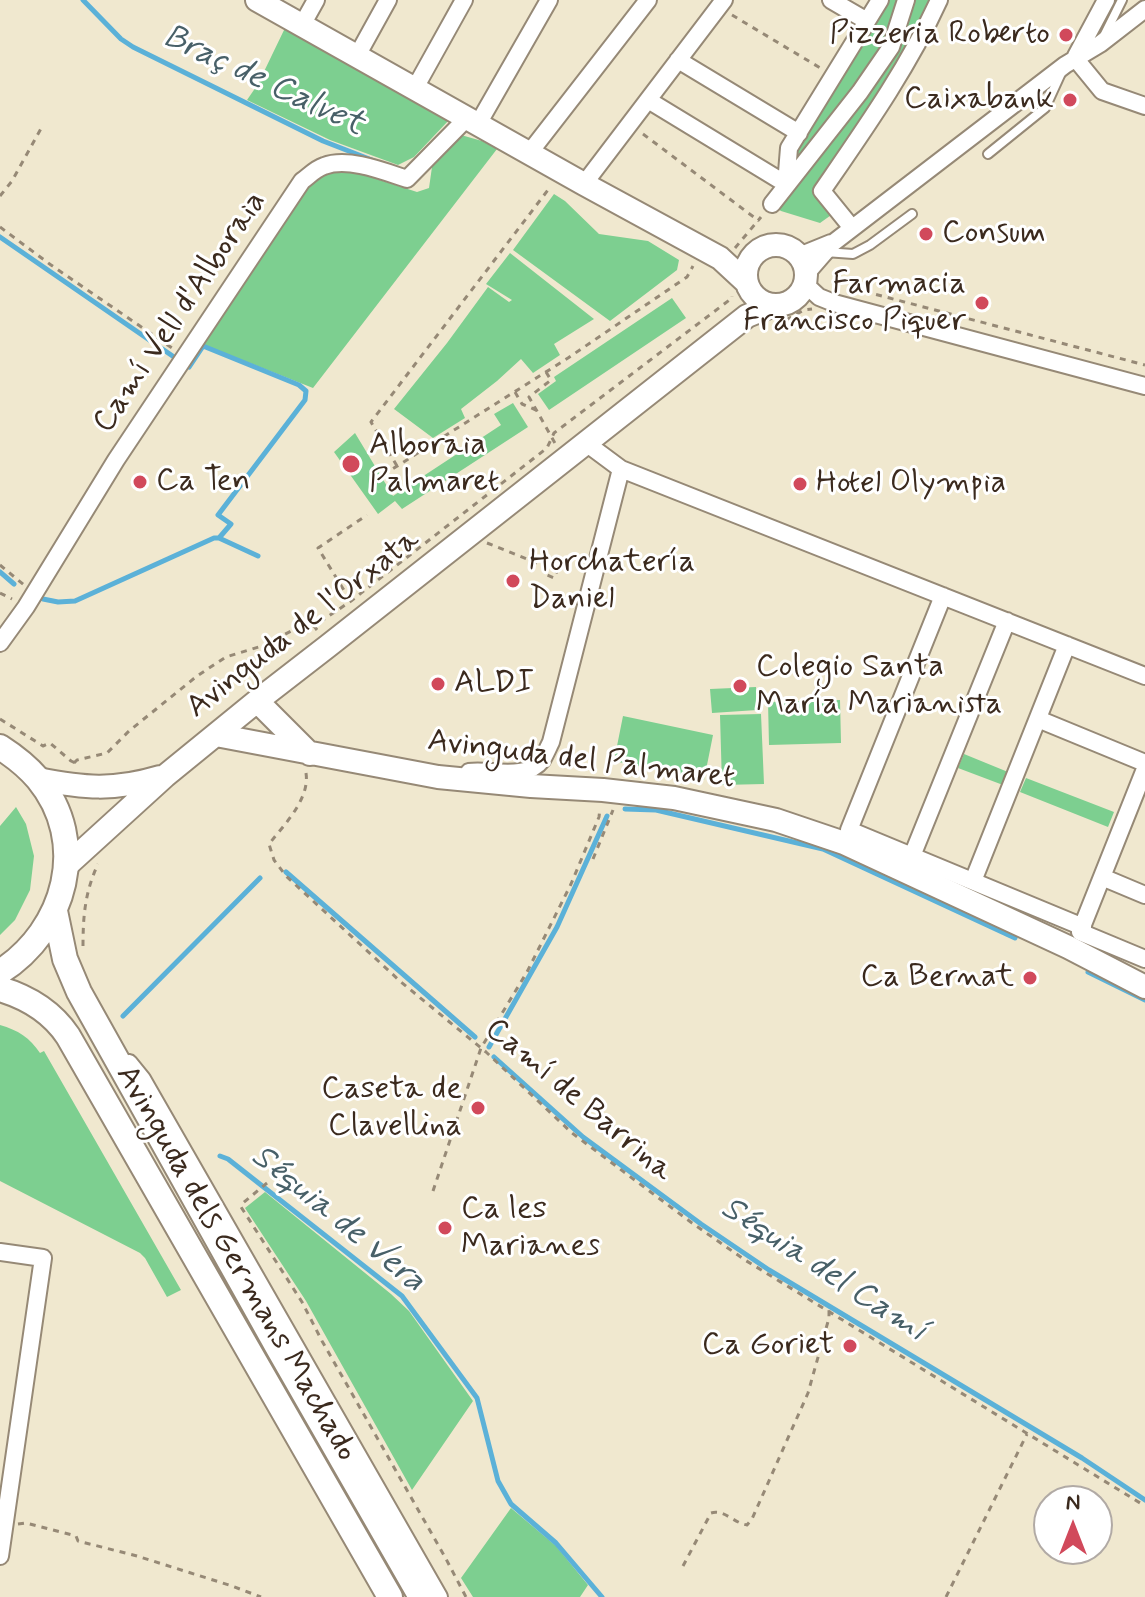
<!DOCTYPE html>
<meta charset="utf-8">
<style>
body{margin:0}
#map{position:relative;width:1145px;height:1597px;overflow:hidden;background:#f0e8cf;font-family:Mynerve,sans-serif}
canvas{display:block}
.north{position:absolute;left:1033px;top:1485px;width:80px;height:80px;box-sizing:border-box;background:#fff;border:2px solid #b1aaa5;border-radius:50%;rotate:0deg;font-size:22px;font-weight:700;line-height:32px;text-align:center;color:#3b2a1e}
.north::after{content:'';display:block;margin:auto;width:28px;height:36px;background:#d1495b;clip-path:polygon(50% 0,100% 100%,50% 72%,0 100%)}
</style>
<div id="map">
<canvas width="1145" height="1597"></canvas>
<div class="north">N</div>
</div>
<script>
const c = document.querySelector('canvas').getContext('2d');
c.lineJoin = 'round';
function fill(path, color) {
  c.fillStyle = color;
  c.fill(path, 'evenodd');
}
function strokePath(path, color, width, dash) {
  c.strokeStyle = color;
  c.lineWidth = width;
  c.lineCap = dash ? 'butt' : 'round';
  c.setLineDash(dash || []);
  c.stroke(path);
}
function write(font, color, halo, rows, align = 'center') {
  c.font = font + ' Mynerve,sans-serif';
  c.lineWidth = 6;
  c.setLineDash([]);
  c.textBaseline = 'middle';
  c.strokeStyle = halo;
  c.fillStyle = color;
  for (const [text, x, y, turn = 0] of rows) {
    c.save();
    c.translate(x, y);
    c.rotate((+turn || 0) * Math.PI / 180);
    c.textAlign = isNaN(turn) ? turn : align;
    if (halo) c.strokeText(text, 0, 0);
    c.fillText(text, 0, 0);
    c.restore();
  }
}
fill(new Path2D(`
 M873,0H936L911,54L816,189L834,213L820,223L781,211L765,199L780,180Z
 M285,28L449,120L414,157L398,165L330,140L247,100L258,84Z
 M461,135L482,141L497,149L313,388L204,345L302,193L325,172L337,171H352L417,192L429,188L432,167Z
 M554,194L565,201L599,234L648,241L679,260L677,270L610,321L513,250Z
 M510,253L594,319L554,344L560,355L533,373L521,359L497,381L461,409L465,418L433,438L394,409L447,343L488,287L509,302L512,300L486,284Z
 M672,298L686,318L549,410L538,394L556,381L554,377Z
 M513,403L528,427L402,509L395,501L378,514L334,452L355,433L393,496L501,425L494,414Z
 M756,687L757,710L712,713L710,689Z
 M840,700L841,743L769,745L768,702Z
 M761,714L764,784L722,785L720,715Z
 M623,716L713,735L704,780L614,761Z
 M964,754L1008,772L1003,785L958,768Z
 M1026,778L1114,812L1108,827L1020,792Z
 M16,807L26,824L34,856L30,890L15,920L0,935V826Z
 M0,1025C18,1030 30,1038 40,1053L44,1051L181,1290L167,1297L145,1258L140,1253L0,1181Z
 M265,1192L391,1294L409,1311L473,1401L412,1490L306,1301L245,1208Z
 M511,1508L556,1546L588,1585L580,1597H473L461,1578Z`), '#7dcf90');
strokePath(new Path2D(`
 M83,0L121,39L133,47L323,141L377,162
 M0,237L174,357
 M189,367L203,346L299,385L306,391L305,400L218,515L231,524L219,538
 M0,572L14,584
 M43,599L58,602L75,601L214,538H219L258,556
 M625,809L656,810L823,849L1015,938
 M286,872L475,1037
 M1088,972L1145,1000
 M123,1016L260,878
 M489,1047L557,927L607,816
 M494,1057L583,1137L701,1224L769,1270L1082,1458L1145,1500
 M220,1156L228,1159L402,1296L477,1398L498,1481L511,1504L556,1543L602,1597`), '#5bb1d8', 5);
const lane = new Path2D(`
 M1104,36L1122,0
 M988,154L1045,108L1061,73
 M825,252L853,254L870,245L912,214`);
const street = new Path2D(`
 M831,0L867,21
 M302,25L316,0
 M357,56L388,0
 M1076,56L1106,0
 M1075,58L1102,91L1145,106
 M678,60L799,133
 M415,88L464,0
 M648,100L786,184
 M478,124L549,0
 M530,152L648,0
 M584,184L724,0
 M786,185L789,148L880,0
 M772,204L860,92L891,47L906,0
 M852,228L822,191C864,130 908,68 939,0
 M799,256L831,243
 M806,274L833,243L1065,65L1100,44L1145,9
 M805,284L819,297L834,303L1145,386
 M586,443L621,469L1145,676
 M943,596L849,830L1083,927
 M0,643L26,607L116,460L302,181C309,176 315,169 324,166C348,157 383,171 407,179L467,118
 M1038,719L1145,763
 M1145,769L1080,932L1145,959
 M469,772C491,769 526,781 542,760C545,755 548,748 551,742L621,469
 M912,856L1007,621
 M1102,877L1145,895
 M973,881L1067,645
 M129,1063L142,1079L439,1597
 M0,1252L43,1258L0,1556`);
const secondary = new Path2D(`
 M257,0L584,184L720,258L747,283
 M746 275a30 30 0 1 1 60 0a30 30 0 1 1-60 0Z
 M257,701L310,754
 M216,735L438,777L531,786L603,790L674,798L776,820L844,843L1068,947L1145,987
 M38,779C84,788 113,791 160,777
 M65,867L165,776L257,701L328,646L747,316L774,305`);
const primary = new Path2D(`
 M0,747C14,756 27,766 38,779C90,842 66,930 0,972
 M55,911L65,959L79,992L278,1348L421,1597
 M0,989C27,997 52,1012 68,1036L390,1597`);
strokePath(lane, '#968976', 12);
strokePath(street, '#968976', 20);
strokePath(secondary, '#968976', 26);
strokePath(primary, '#968976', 28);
strokePath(new Path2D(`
 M732,15L822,69
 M643,134L759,221
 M0,196L12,181L43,125
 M0,227L51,265L172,348
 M735,248L761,217
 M854,291L855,289L1145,365
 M786,320L804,310L812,309
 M546,372L551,380L529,397L556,445
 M515,392L522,404L536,410
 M397,466L371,422L551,186
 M383,475L568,358L687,277L693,266
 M487,543L557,571L554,578L547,575
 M0,565L24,585
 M0,593L12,599
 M350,600L318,548L367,515
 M317,630L314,626L351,601L547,448L554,433L732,298V296
 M0,719L43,746L50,743L71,761L80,765
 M74,763L77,760L107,753L129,731L197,676L226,657L262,646L297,628L312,626
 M306,773C310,799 284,825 269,844L274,860L286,876L401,982L486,1052L572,1133L692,1223L745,1260L1145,1506
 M593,859L613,810
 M83,946C83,916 85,892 98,864
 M267,1183L243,1203L241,1207L302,1302L322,1341L445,1557L466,1597
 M433,1191L481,1048L527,972L571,884L599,817L600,808
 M18,1524L26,1523L76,1536L78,1541L137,1556L232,1586L261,1597
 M683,1566L711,1513C724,1509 734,1523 747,1525L752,1519L808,1393L829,1318V1310
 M946,1597L1027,1434`), '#968976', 3, [6, 6]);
strokePath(lane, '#fff', 8);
strokePath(street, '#fff', 16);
strokePath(secondary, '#fff', 22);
strokePath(primary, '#fff', 24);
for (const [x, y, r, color] of [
 [1066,35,8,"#d1495b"],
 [1070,100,8,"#d1495b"],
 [926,234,8,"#d1495b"],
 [982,303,8,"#d1495b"],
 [351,464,10,"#d1495b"],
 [140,482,8,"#d1495b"],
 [800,484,8,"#d1495b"],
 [513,581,8,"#d1495b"],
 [438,684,8,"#d1495b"],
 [740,686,8,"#d1495b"],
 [1030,978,8,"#d1495b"],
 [478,1108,8,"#d1495b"],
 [445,1228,8,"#d1495b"],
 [850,1346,8,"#d1495b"]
]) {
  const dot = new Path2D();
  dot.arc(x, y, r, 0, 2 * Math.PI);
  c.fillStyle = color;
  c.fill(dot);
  strokePath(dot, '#fff', 3);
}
write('32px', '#3b2a1e', '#fff', [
 ["Pizzeria Roberto",1050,35,"right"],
 ["Caixabank",1054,100,"right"],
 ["Consum",942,234],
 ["Farmacia",966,285,"right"],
 ["Francisco Piquer",966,322,"right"],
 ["Alboraia",369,446],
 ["Palmaret",369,483],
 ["Ca Ten",156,482],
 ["Hotel Olympia",816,484],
 ["Horchatería",529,563],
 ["Daniel",529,600],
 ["Colegio Santa",756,668],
 ["María Marianista",756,705],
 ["ALDI",454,684],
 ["Ca Bernat",1014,978,"right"],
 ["Caseta de",462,1090,"right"],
 ["Clavellina",462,1127,"right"],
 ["Ca les",461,1210],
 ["Marianes",461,1247],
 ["Ca Goriet",834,1346,"right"]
], 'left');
write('32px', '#3b2a1e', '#fff', [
 ["Camí Vell d'Alboraia",181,313,-56],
 ["Avinguda de l'Orxata",304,625,-38],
 ["Avinguda del Palmaret",581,761,7],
 ["Camí de Barrina",578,1101,40],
 ["Avinguda dels Germans Machado",235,1264,60]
]);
write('italic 34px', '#486068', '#fff', [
 ["Braç de Calvet",263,82,25],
 ["Séquia de Vera",337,1220,39],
 ["Séquia del Camí",823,1271,33]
]);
</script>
